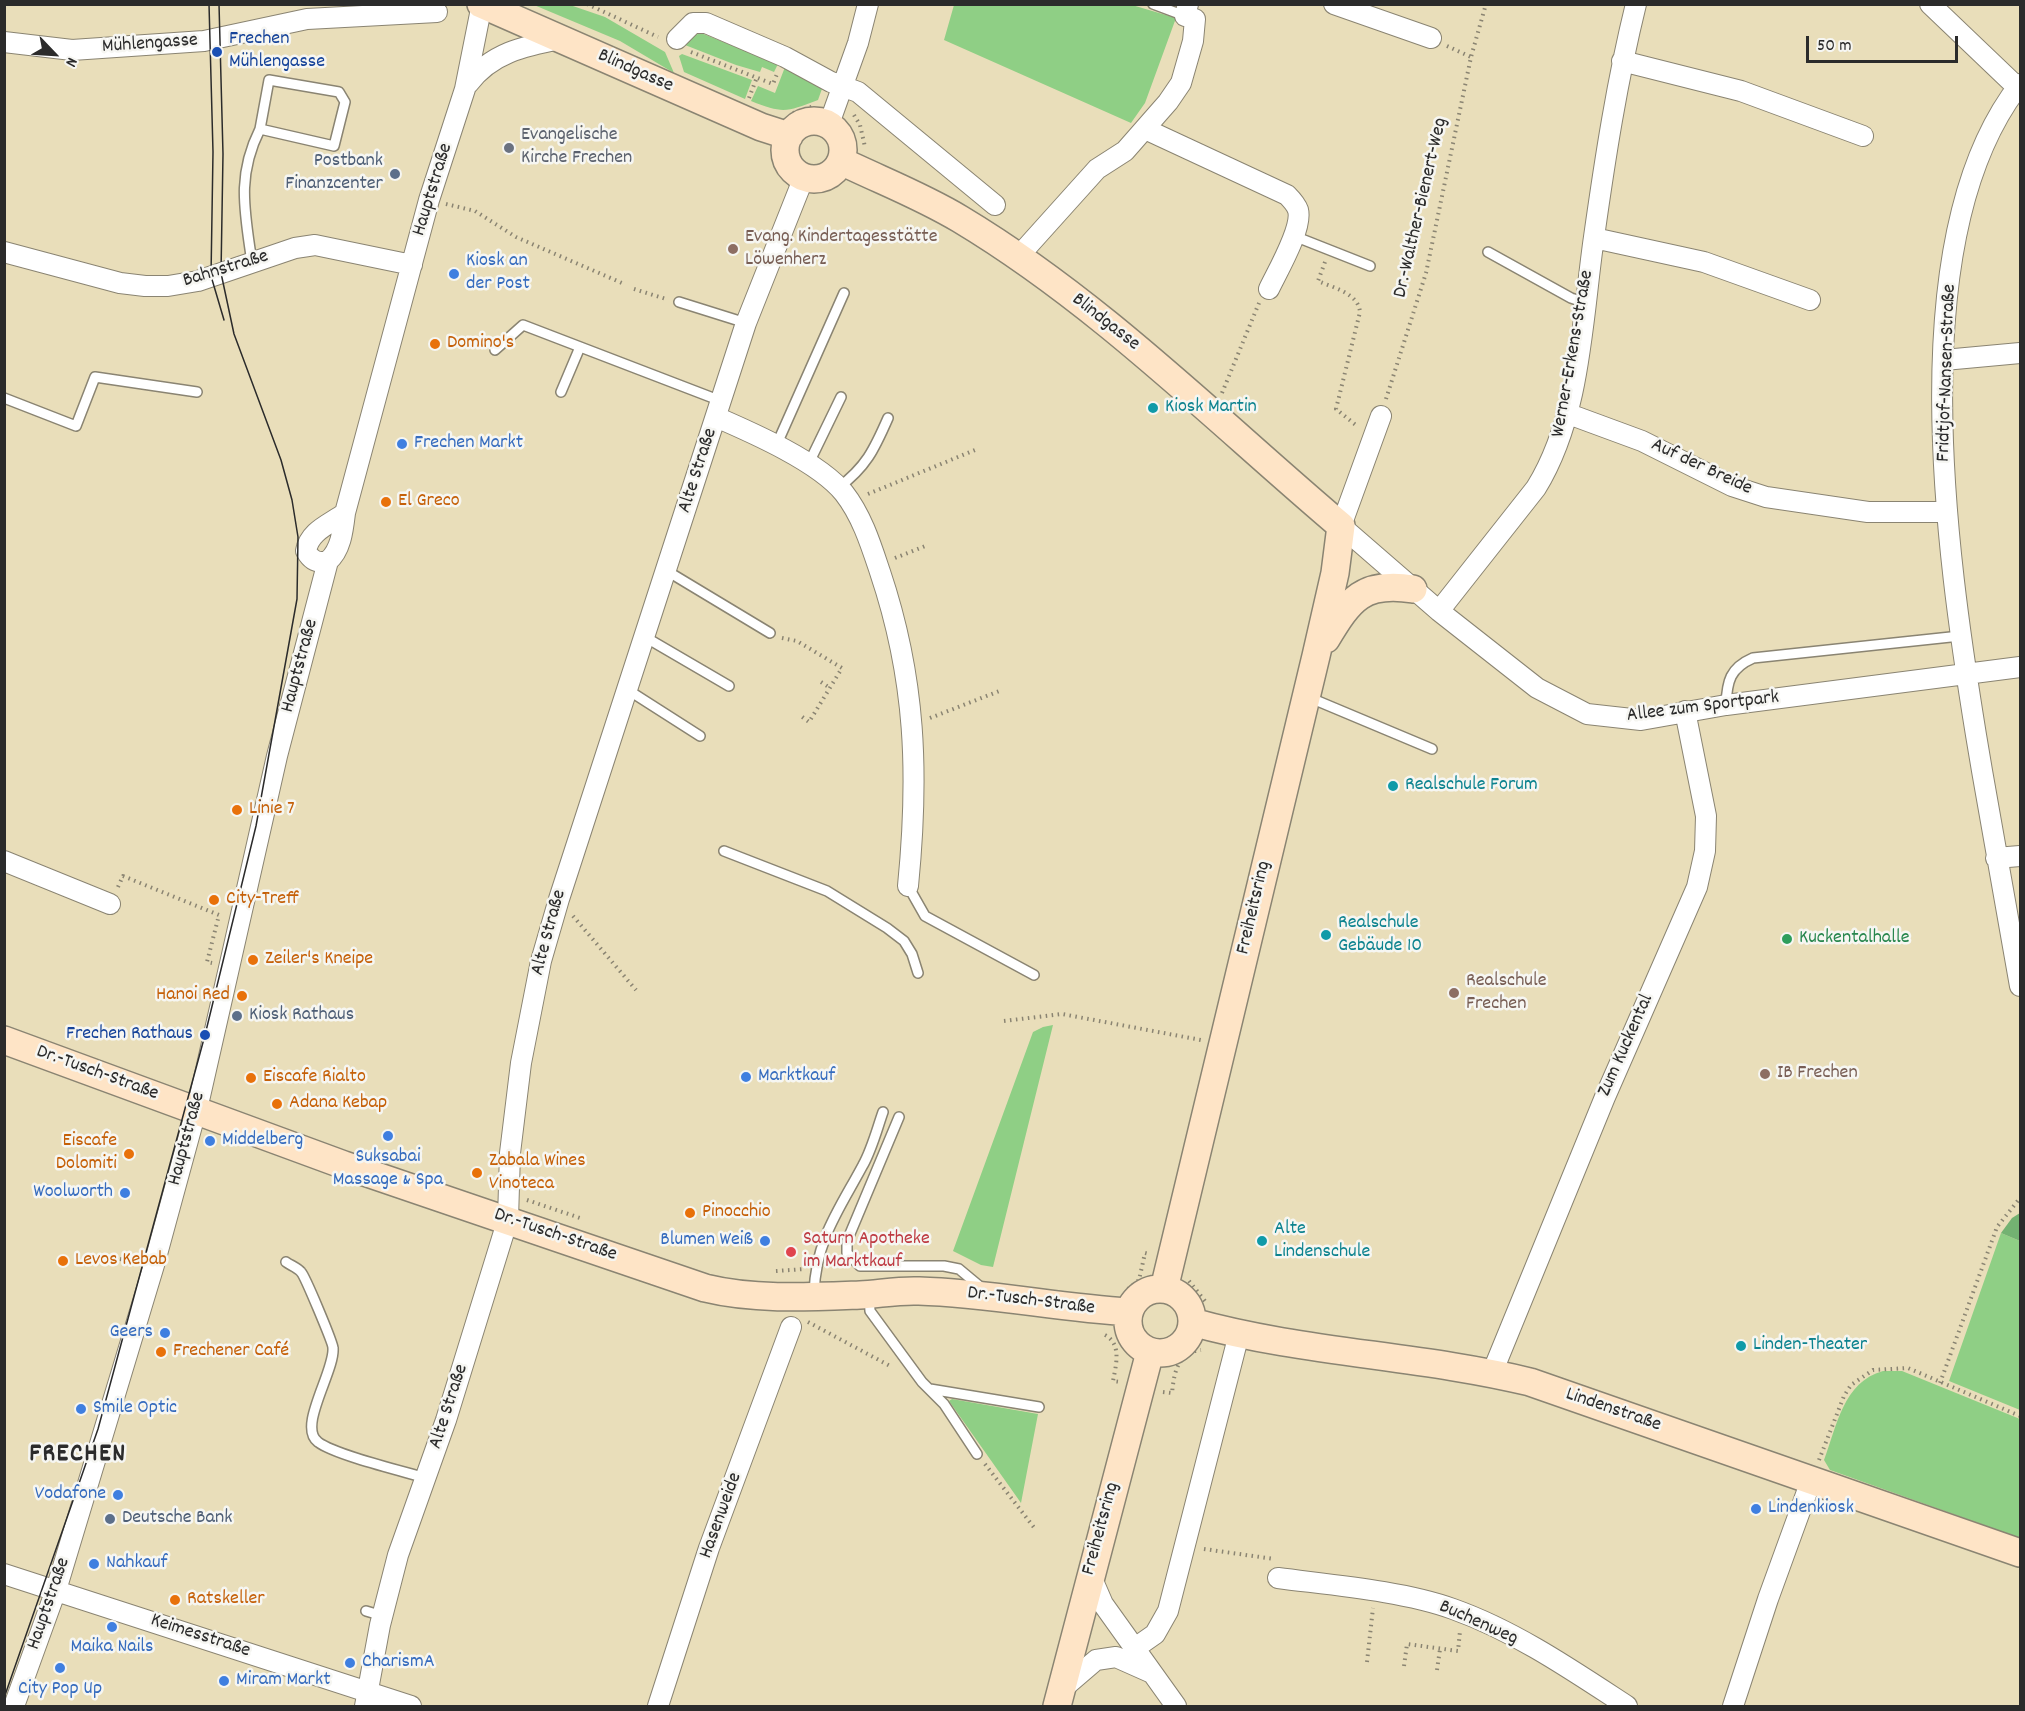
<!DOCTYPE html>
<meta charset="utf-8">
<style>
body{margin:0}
#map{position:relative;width:2025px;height:1711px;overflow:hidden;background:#e9deba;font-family:Dekko,sans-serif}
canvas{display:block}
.frame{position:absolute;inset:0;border:6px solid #2b2b2b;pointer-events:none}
.north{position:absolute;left:24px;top:24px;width:60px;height:60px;-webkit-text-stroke:4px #f6f6f2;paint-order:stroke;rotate:115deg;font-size:16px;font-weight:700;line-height:24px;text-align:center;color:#2b2b2b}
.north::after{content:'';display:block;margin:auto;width:21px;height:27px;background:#2b2b2b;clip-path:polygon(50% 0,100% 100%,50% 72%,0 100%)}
.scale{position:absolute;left:1806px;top:36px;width:152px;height:27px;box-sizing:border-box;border:3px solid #2b2b2b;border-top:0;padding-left:8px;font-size:18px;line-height:21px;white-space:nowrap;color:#2b2b2b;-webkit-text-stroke:4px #f6f6f2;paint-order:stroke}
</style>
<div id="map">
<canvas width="2025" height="1711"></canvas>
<div class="frame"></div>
<div class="north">N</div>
<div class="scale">50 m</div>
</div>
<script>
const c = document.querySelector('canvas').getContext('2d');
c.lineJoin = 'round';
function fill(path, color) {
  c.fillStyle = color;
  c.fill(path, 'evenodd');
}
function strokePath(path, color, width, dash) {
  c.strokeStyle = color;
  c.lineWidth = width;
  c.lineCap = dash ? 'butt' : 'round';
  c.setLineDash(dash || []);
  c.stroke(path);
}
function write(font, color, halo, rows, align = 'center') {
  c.font = font + ' Dekko,sans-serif';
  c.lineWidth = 5;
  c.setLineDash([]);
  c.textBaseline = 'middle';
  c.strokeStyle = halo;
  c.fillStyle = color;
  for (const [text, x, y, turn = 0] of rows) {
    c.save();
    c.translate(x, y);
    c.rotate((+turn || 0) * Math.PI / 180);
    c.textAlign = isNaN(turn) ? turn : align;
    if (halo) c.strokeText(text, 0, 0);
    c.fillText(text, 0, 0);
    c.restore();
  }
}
fill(new Path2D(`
 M534,5H570L605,17L665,52L674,73L620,41Z
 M954,5H1132L1176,18L1145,103L1131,123L944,40Z
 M701,33L778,64L774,72L762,67L760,72L736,65L685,45L689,37Z
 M682,54L752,80L745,99L684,72L679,56Z
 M785,67L823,86L818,100C786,112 784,114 751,101L758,86L775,93Z
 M1053,1025L993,1267L981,1265L953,1251L1033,1032L1043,1027Z
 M2001,1233L2020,1241V1410L1949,1381Z
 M1883,1371H1902L2020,1419V1538L1830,1470L1824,1460C1837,1426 1843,1382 1883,1371Z
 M952,1399L1038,1414L1021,1503L949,1401Z`), '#8fcf85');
fill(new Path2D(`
 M2020,1213V1241L2001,1233L2012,1218Z`), '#73b272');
const lane = new Path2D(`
 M1153,4L1185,16
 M1294,236L1370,266
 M1488,252L1571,298L1586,303
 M252,263C245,212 236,177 260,129L334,146L345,102L339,92L269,80L260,129
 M679,302L746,323
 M495,350L523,325L721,401
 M561,392L580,347
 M4,398L76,426L95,377L197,392
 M776,446L844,293
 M808,465L841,397
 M838,488C866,467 874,450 888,418
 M667,571L770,633
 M645,637L729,686
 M628,690L700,736
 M1308,697L1432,749
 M1726,705C1727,681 1730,668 1753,658L1960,636
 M724,851L827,891L887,928L904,941L912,954L918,973
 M908,886L925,916L1034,975
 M899,1117L847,1241V1253L860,1266H944L959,1269L983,1289
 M286,1262C290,1265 298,1268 301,1272C305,1276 333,1343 333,1348C335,1371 297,1427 318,1442C335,1455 402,1471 426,1478
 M814,1293C816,1239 839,1210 863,1165C872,1149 877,1129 883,1112
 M869,1296L870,1311L922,1382L944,1404L977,1454
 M930,1389L1039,1407
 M366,1611L383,1616`);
const street = new Path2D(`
 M1334,4L1431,38
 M1930,4L2018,88
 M677,39L693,23H706L785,57L831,82L858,92L995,205
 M4,42L72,50L204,41L307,19L437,12
 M1622,61L1741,91L1863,136
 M468,84C491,53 524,46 561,39
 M2020,84C1900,237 1947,556 1976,735C1990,819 2005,903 2020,986
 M829,124L858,43L868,4
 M1145,129L1287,195C1291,199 1296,204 1298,210C1303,228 1277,272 1269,289
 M1594,238L1704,262L1810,300
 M4,252L120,283L145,286H168L198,281L295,248L315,245L412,265
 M1017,258L1097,169L1125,151L1168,102L1181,83L1193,41L1195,19L1185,16L1188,4
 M1944,360L2020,353
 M1566,413L1642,441L1732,486L1766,497L1868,512H1947
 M1381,416L1341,526L1439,611L1537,688L1587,714L1641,720L1726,705L2020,667
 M716,417C753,433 819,462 844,493C862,516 871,545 880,572C916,679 919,774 908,886
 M328,561C317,564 311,560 306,551C309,531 330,524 345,513
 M1439,611L1536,488C1581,415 1582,320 1594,237C1605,159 1617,81 1636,4
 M1996,858L2020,856
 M4,861L110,904
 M1492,1373L1605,1097L1697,887L1705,851L1706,816L1685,711
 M4,1574L411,1706
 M1090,1574L1103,1604L1176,1706
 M1278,1578C1331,1585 1404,1591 1453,1609C1515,1631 1572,1670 1627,1706
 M1135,1648L1155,1634L1168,1611L1239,1334
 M1061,1690L1096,1660L1116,1657L1152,1673
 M14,1706L56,1590L154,1265L200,1096L277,756L328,561C341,550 343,530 345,513L429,200L465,89L482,4
 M365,1706L380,1625L398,1555L446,1420L508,1219L510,1153L521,1063L541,961L559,899L746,323L804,177
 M658,1706L709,1548L791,1327
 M1733,1706L1768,1599L1812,1478`);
const secondary = new Path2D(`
 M481,4L761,127L789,136
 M785 150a29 29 0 1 1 58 0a29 29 0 1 1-58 0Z
 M841,161C880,180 922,196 960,219C1100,303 1217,421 1341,526L1335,573L1316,656L1164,1289
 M1326,639C1350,599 1363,581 1413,589
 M4,1040L344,1165L705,1288C754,1300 809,1297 860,1295C879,1294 899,1290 919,1291C990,1293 1059,1308 1129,1312
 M1128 1321a32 32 0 1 1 64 0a32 32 0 1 1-64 0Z
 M1192,1322C1302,1353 1419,1355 1530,1382L2020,1553
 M1057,1706L1150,1352`);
strokePath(lane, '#8a8472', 12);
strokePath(street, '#8a8472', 22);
strokePath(secondary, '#8a8472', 30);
strokePath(new Path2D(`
 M587,4L658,37
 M1447,46L1471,57
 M691,52L773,84L777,74
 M749,98L757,77
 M793,113L814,106
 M854,115L860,125L865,147
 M446,204L475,211L516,237L622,283
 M1325,262L1318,281C1334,288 1358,293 1360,312L1336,409L1357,426
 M634,289L666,299
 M1222,393L1259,303
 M1386,399L1426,273L1471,57L1486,4
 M868,494L975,450
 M895,558L928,545
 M782,638L797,641L842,668L809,722L801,716
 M821,682L830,688
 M930,718L1002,690
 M118,887L123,876L219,915L207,962L212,963
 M573,916L636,990
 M1004,1021L1062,1014L1201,1040
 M527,1200L583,1219
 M120,1259L137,1262
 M776,1271L805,1269
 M1189,1281L1205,1301
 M1128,1289L1139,1280L1145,1253L1149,1254
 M808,1322L892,1367
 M1105,1335C1122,1344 1116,1365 1113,1381L1121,1382
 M1940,1383L1997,1227L2020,1198
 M1163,1392L1172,1393C1174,1374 1177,1352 1201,1350
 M1819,1460L1844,1396L1851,1385L1873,1370L1908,1368L2020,1416
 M985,1464L1036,1530
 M1204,1549L1274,1559
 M1367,1662L1373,1608
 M1404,1666L1407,1644L1458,1651L1460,1631
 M1437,1670L1440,1649`), '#8a8472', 4, [1.5, 4.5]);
strokePath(lane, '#fff', 9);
strokePath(street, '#fff', 20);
strokePath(secondary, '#fee4c6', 27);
strokePath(new Path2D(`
 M209,4L213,152L211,276L224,320
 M4,1698L98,1429L205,1035L256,826L297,599L298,537L292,500L281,460L234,334L221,273L223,154L219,4`), '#2b2b2b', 1.5);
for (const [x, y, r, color] of [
 [217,52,6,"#1a4fb4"],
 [509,148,6,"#6b7280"],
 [395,174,6,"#5c6f8a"],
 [733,249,6,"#8d6e63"],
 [454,274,6,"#3f7fe0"],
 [435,344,6,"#e8710a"],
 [1153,408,6,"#0f9aa8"],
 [402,444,6,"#3f7fe0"],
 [386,502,6,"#e8710a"],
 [1393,786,6,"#0f9aa8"],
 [237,810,6,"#e8710a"],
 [214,900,6,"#e8710a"],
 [1326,935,6,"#0f9aa8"],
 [1787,939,6,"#2e9e5b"],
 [253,960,6,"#e8710a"],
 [1454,993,6,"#8d6e63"],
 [242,996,6,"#e8710a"],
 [237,1016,6,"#5c6f8a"],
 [205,1035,6,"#1a4fb4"],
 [1765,1074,6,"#8d6e63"],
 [746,1077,6,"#3f7fe0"],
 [251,1078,6,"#e8710a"],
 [277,1104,6,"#e8710a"],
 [388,1136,6,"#3f7fe0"],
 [210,1141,6,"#3f7fe0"],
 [129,1154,6,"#e8710a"],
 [477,1173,6,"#e8710a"],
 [125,1193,6,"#3f7fe0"],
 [690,1213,6,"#e8710a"],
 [765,1241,6,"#3f7fe0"],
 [1262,1241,6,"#0f9aa8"],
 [791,1252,6,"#e0444e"],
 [63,1261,6,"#e8710a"],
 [165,1333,6,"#3f7fe0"],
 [1741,1346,6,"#0f9aa8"],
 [161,1352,6,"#e8710a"],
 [81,1409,6,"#3f7fe0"],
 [118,1495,6,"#3f7fe0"],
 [1756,1509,6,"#3f7fe0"],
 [110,1519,6,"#5c6f8a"],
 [94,1564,6,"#3f7fe0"],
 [175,1600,6,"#e8710a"],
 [112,1627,6,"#3f7fe0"],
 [350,1663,6,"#3f7fe0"],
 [60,1668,6,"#3f7fe0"],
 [224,1681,6,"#3f7fe0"]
]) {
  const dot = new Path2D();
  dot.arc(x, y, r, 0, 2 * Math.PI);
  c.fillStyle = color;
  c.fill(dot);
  strokePath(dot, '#f6f6f2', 2);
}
write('20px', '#164399', '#f6f6f2', [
 ["Frechen",229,40],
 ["Mühlengasse",229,63],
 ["Frechen Rathaus",193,1035,"right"]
], 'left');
write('20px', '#2b2b2b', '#f6f6f2', [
 ["Mühlengasse",150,45,-4],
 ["Blindgasse",635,72,24],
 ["Hauptstraße",434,190,-73],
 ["Dr.-Walther-Bienert-Weg",1422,208,-77],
 ["Bahnstraße",226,270,-17],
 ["Blindgasse",1105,323,38],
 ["Werner-Erkens-Straße",1574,354,-80],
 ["Fridtjof-Nansen-Straße",1948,373,-88],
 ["Auf der Breide",1701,468,25],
 ["Alte Straße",699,471,-72],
 ["Hauptstraße",301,666,-75],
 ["Allee zum Sportpark",1703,708,-7],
 ["Freiheitsring",1255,908,-77],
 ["Alte Straße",550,933,-75],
 ["Zum Kuckental",1627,1046,-66],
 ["Dr.-Tusch-Straße",97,1074,20],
 ["Hauptstraße",188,1139,-75],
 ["Dr.-Tusch-Straße",555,1236,19],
 ["Dr.-Tusch-Straße",1031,1302,7],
 ["Alte Straße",450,1407,-72],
 ["Lindenstraße",1613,1411,19],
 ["Hasenweide",722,1516,-70],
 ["Freiheitsring",1102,1529,-75],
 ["Hauptstraße",50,1604,-71],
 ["Buchenweg",1478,1624,24],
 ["Keimesstraße",200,1637,18]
]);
write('20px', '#5b616d', '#f6f6f2', [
 ["Evangelische",521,136],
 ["Kirche Frechen",521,159]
], 'left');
write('20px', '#4e5e75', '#f6f6f2', [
 ["Postbank",383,162,"right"],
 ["Finanzcenter",383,185,"right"],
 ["Kiosk Rathaus",249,1016],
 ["Deutsche Bank",122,1519]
], 'left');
write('20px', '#785e54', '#f6f6f2', [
 ["Evang. Kindertagesstätte",745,238],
 ["Löwenherz",745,261],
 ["Realschule",1466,982],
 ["Frechen",1466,1005],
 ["IB Frechen",1777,1074]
], 'left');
write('20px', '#366cbe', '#f6f6f2', [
 ["Kiosk an",466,262],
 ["der Post",466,285],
 ["Frechen Markt",414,444],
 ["Marktkauf",758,1077],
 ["Middelberg",222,1141],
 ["Suksabai",388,1158,"center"],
 ["Massage & Spa",388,1181,"center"],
 ["Woolworth",113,1193,"right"],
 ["Blumen Weiß",753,1241,"right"],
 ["Geers",153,1333,"right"],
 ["Smile Optic",93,1409],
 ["Vodafone",106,1495,"right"],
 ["Lindenkiosk",1768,1509],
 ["Nahkauf",106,1564],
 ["Maika Nails",112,1648,"center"],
 ["CharismA",362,1663],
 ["Miram Markt",236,1681],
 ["City Pop Up",60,1690,"center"]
], 'left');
write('20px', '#c56008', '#f6f6f2', [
 ["Domino's",447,344],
 ["El Greco",398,502],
 ["Linie 7",249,810],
 ["City-Treff",226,900],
 ["Zeiler's Kneipe",265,960],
 ["Hanoi Red",230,996,"right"],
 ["Eiscafe Rialto",263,1078],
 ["Adana Kebap",289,1104],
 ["Eiscafe",117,1142,"right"],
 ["Dolomiti",117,1165,"right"],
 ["Zabala Wines",489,1162],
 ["Vinoteca",489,1185],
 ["Pinocchio",702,1213],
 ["Levos Kebab",75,1261],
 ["Frechener Café",173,1352],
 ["Ratskeller",187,1600]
], 'left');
write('20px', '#0d838f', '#f6f6f2', [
 ["Kiosk Martin",1165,408],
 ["Realschule Forum",1405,786],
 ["Realschule",1338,924],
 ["Gebäude 10",1338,947],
 ["Alte",1274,1230],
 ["Lindenschule",1274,1253],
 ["Linden-Theater",1753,1346]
], 'left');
write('20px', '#27864d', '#f6f6f2', [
 ["Kuckentalhalle",1799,939]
], 'left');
write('20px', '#be3a42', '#f6f6f2', [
 ["Saturn Apotheke",803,1240],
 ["im Marktkauf",803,1263]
], 'left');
c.letterSpacing = '1.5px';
write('bold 26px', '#2b2b2b', '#f6f6f2', [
 ["FRECHEN",78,1456]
]);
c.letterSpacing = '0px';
</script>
